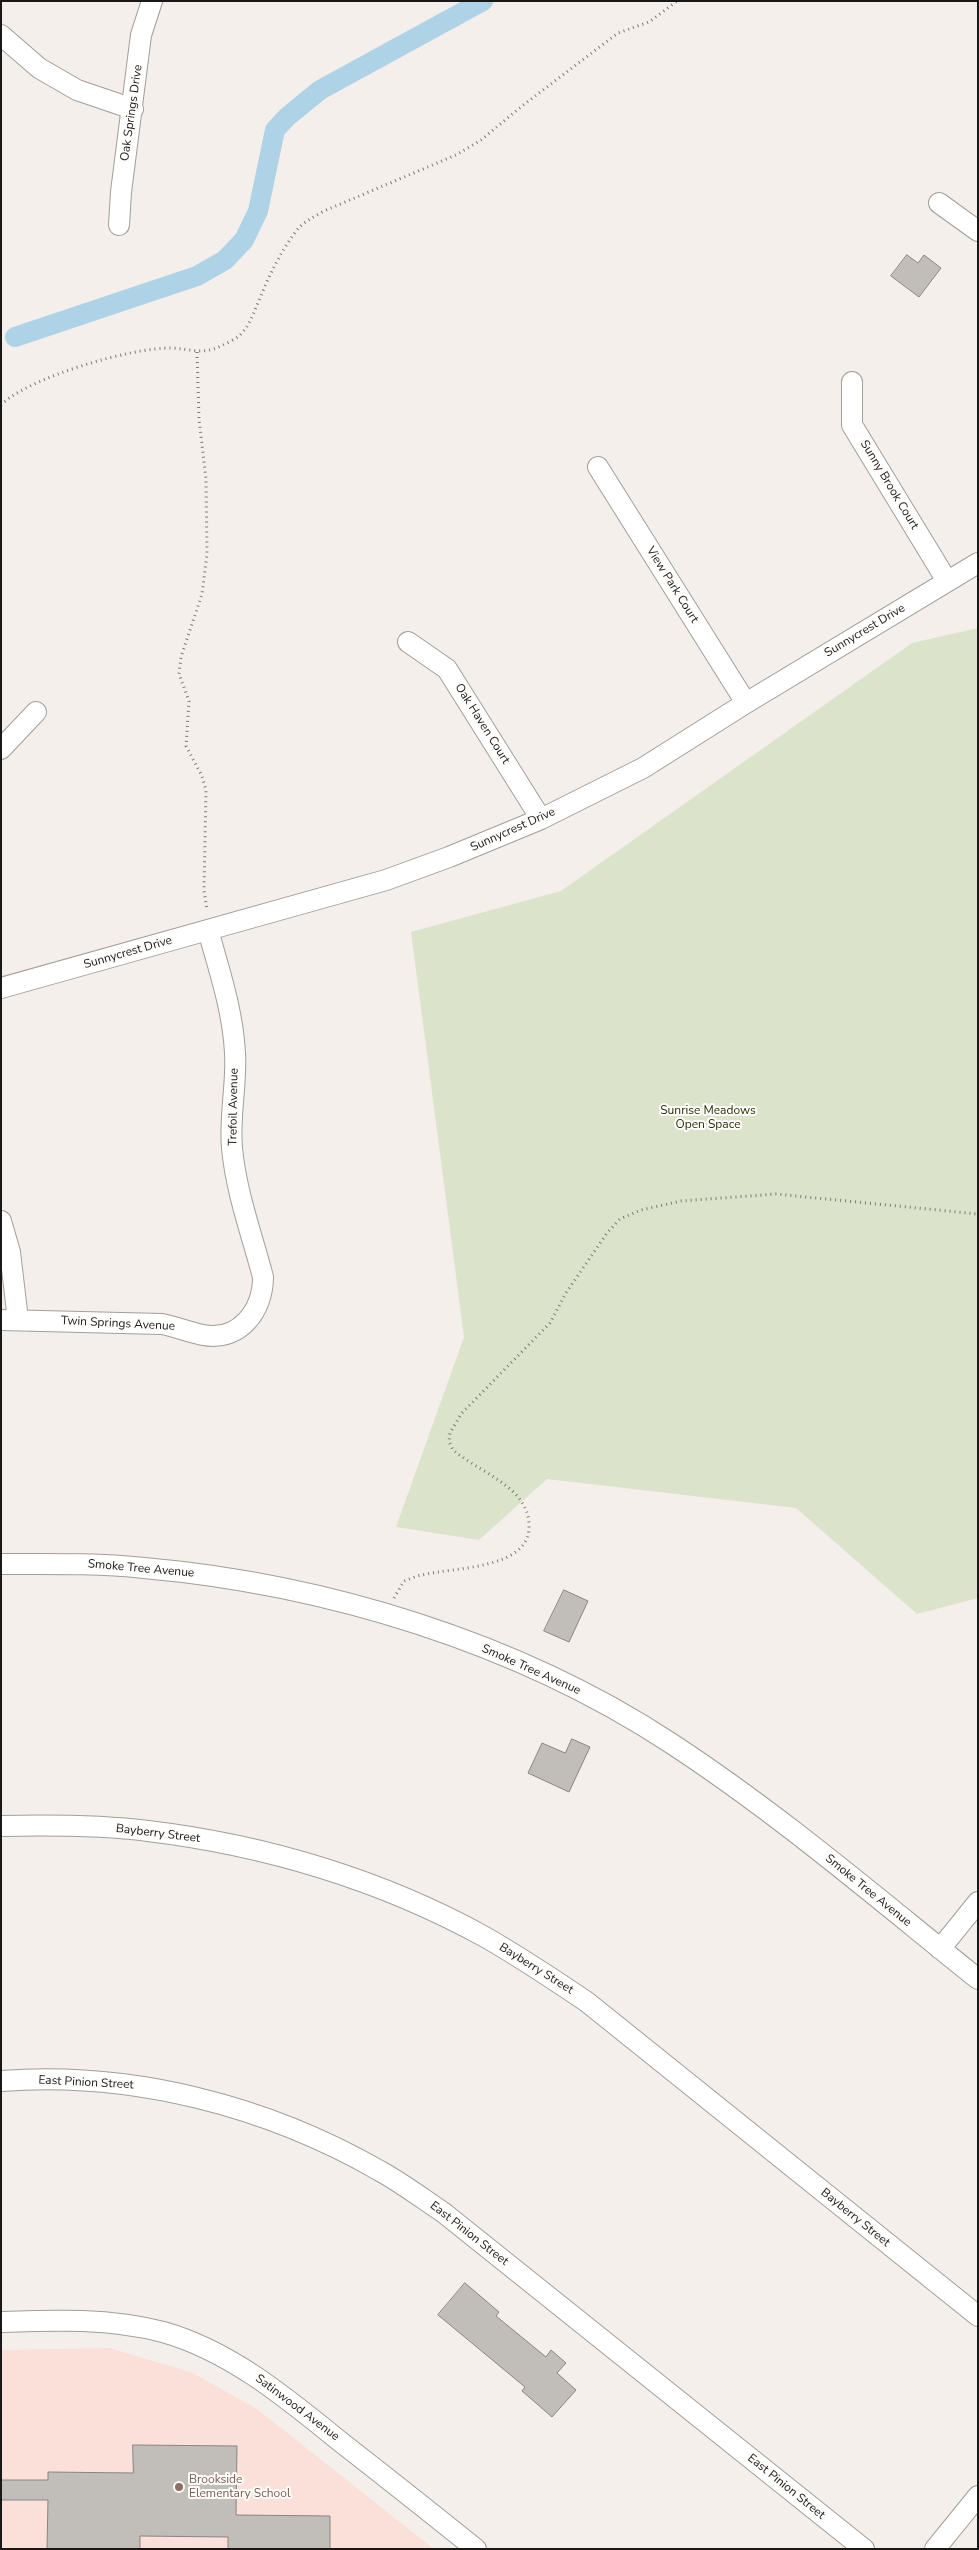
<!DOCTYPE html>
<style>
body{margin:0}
#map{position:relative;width:979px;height:2550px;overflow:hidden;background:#f4efeb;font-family:"Nunito Sans",sans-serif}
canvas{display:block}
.frame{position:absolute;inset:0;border:2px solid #191816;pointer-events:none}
</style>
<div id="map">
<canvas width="979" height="2550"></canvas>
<div class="frame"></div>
</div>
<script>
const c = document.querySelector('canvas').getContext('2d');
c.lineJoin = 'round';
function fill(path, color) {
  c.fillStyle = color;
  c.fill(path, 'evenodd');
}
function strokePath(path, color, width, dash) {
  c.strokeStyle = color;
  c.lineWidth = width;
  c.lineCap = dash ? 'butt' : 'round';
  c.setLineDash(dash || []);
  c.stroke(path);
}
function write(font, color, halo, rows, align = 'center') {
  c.font = font + ' "Nunito Sans",sans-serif';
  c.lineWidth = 4;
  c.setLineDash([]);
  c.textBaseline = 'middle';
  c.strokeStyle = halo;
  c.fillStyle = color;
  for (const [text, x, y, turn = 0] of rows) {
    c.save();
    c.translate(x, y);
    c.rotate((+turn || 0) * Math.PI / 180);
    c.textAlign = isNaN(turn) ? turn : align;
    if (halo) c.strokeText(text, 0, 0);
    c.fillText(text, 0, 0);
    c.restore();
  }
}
fill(new Path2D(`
 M110,2348L193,2373L257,2409L434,2549H1V2350Z`), '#fae0d9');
fill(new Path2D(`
 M978,628V1598L917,1614L796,1508L547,1479L479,1540L396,1527L464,1337L411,932L561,891L912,643Z`), '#dce3cb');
strokePath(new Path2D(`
 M15,337L197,276L225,260L244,240L258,211L275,130L287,117L320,90L483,1`), '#aed3e6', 20);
const building = new Path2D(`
 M907,255L918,263L924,255L941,268L919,297L891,276Z
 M564,1590L588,1601L569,1642L544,1631Z
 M572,1739L590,1747L569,1792L528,1773L542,1743L565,1753Z
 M465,2283L499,2312L496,2316L546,2357L551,2350L566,2363L557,2373L576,2390L552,2417L522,2391L525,2387L438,2315Z
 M133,2445L237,2446L236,2515L330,2516V2549H228V2537L140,2536V2549H47L48,2500H1V2480H48V2472L133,2473Z`);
fill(building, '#c1bdb8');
strokePath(building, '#898581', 1);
const minor = new Path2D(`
 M1,35L39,68L77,90L133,109
 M939,203L978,231
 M119,225L121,192L141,35L152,1
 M852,382V425L947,581
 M598,467L746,703
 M408,642L447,669L541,819
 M1,749L36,712
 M1,988L386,880L449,857L541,819L643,768L746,703L978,563
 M1,1221L10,1252L18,1320
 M1,1320L162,1324C176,1327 189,1332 203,1335C240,1342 263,1310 263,1277C252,1235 236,1192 232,1148C229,1117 237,1084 235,1053C233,1011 219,970 208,930
 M1,1564C49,1564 96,1563 144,1568C325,1584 516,1642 669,1742C778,1813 877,1898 978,1979
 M1,1826C50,1825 100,1825 148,1831C265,1845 382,1880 485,1937C520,1957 553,1979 587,2002L978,2316
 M940,1949L978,1902
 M1,2081C132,2071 267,2106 380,2171C402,2183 423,2199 444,2213L864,2549
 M1,2322C56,2320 109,2318 163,2332C231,2351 289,2400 342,2443C387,2478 431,2513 476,2549
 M935,2549L978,2496`);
strokePath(minor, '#a29e99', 22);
strokePath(new Path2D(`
 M197,352L199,419L206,479L207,554L202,594L181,657L179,674L189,701L186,746L202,776L206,790L204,890L207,910
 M1,405C29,377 133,347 172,348C191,349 202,355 221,346C227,343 236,339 240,335C251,324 254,311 260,298C269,276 280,253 294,234C301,223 312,218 324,211L456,155L481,140L522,106L618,33L649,22L677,1
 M394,1598L404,1581C410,1579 416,1576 422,1575C453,1567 531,1570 529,1525C529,1511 521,1498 510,1489C493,1474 471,1465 453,1450L449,1442L450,1433L461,1414L550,1323L566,1293L607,1233L620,1219L641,1210L681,1201L776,1194L978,1214`), '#7d7a78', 3, [1, 4]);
strokePath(minor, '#fff', 20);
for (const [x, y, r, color] of [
 [179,2487,5,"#8d6e63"]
]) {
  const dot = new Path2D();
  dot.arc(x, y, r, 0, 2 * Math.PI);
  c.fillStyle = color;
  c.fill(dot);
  strokePath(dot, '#fffdfb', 2);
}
write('12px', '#191816', '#fffdfb', [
 ["Oak Springs Drive",132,113,-82],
 ["Sunny Brook Court",889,485,59],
 ["View Park Court",672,585,58],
 ["Sunnycrest Drive",865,631,-31],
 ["Oak Haven Court",482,724,58],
 ["Sunnycrest Drive",513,830,-24],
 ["Sunnycrest Drive",128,953,-16],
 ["Trefoil Avenue",234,1107,-89],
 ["Twin Springs Avenue",118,1324,3],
 ["Smoke Tree Avenue",141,1569,5],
 ["Smoke Tree Avenue",531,1670,24],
 ["Bayberry Street",158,1834,7],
 ["Smoke Tree Avenue",868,1891,39],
 ["Bayberry Street",536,1969,32],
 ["East Pinion Street",86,2083,3],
 ["Bayberry Street",855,2218,39],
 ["East Pinion Street",469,2234,38],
 ["Satinwood Avenue",297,2408,37],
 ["East Pinion Street",786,2487,39]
]);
write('12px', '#283007', '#fffdfb', [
 ["Sunrise Meadows",708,1111],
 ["Open Space",708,1125]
]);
write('12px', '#785e54', '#fffdfb', [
 ["Brookside",189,2480],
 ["Elementary School",189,2494]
], 'left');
</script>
